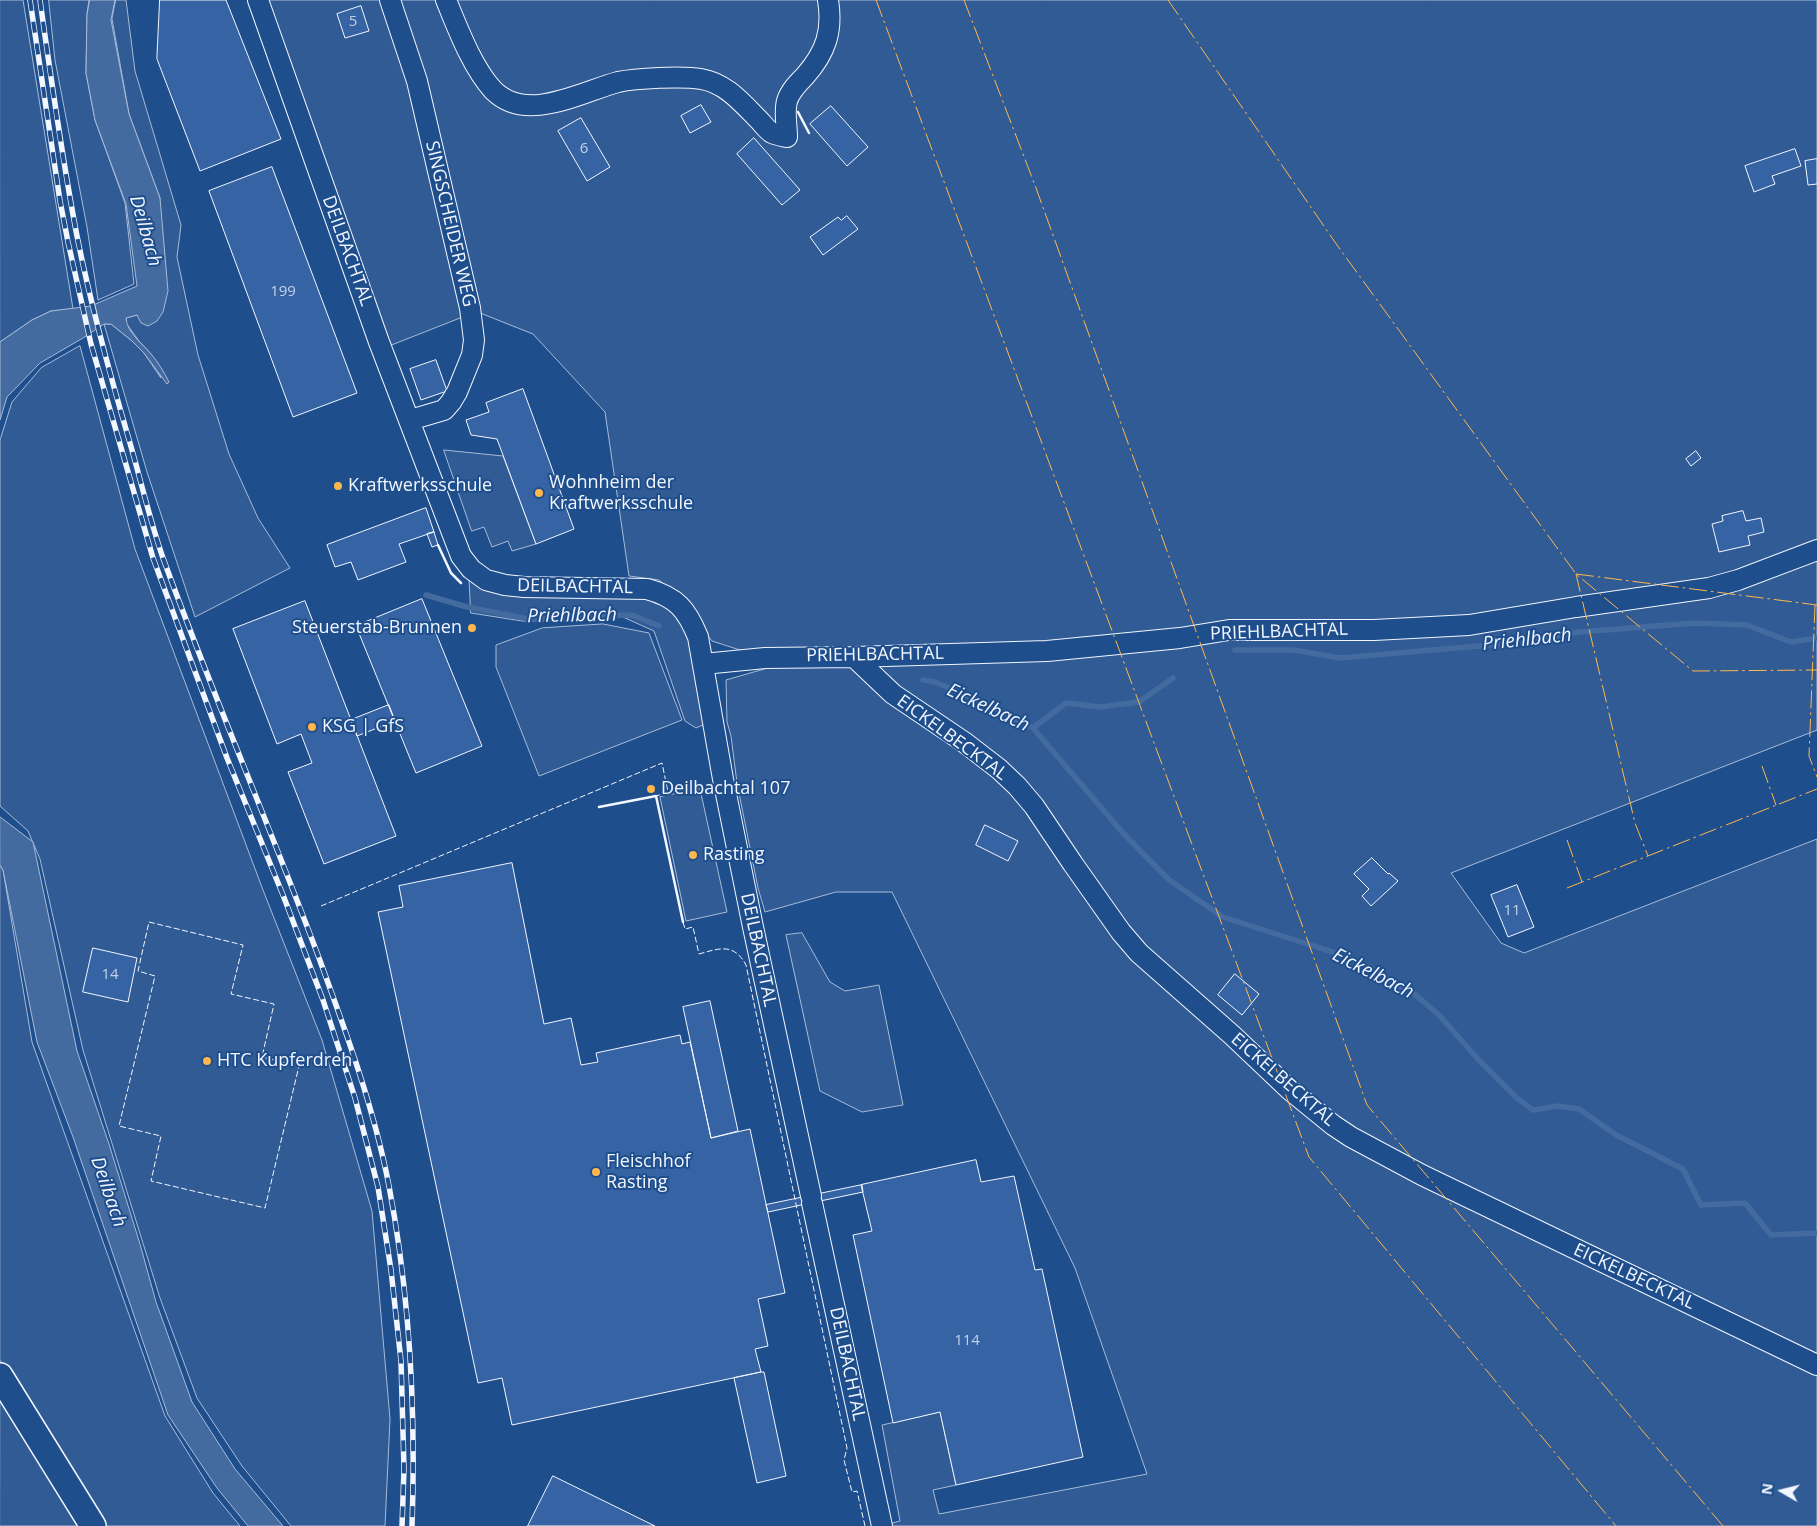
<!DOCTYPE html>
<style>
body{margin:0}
#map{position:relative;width:1817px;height:1526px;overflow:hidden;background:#1f4e8c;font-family:"Open Sans",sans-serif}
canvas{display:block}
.north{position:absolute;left:1757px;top:1466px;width:50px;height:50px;-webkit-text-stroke:4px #1f4e8c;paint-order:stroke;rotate:278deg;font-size:14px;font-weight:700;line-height:20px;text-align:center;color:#f2f6ff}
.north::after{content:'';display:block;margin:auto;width:18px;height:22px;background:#f2f6ff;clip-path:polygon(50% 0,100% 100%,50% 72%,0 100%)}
</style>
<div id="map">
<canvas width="1817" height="1526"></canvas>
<div class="north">N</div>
</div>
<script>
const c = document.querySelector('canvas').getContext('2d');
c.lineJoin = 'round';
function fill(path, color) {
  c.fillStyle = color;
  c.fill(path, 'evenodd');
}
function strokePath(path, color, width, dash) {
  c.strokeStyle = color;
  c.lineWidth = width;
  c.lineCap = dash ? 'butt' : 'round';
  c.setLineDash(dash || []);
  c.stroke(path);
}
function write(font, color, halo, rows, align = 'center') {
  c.font = font + ' "Open Sans",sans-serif';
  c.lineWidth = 4;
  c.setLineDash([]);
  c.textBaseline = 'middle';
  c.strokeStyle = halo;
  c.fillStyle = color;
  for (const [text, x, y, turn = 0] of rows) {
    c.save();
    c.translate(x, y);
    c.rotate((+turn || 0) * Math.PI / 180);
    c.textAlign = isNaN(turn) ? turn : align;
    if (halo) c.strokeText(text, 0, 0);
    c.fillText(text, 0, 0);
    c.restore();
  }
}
const built = new Path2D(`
 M0,0H23L73,309L51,311L32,320L0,342Z
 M49,0H89L87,14L86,73L95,120L125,203L134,284L98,300L87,227L55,60Z
 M116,0H126L135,71L181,225L177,257L198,355L229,454L258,518L290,568L195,617L147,472L104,324H111L132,341L144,353L161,378L151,354L139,341L126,323V318L137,315L160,198L129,114L112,19Z
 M266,0H1817V730L1451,873L1501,943L1524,953L1817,839V1526H890L889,1524L900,1521L882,1425L940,1412L956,1485L933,1490L939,1514L1147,1474L1075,1268L892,892H836L765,912L758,888L737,783L731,736L727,722L726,680L771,667H851L743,651L712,641L678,597L659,580L629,576L605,412L533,334L470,309L465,316L389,346Z
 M80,346L135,549L263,890L322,1040L372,1211L390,1419L385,1526H291L242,1466L197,1398L160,1298L83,1050L40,859L28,831L0,806V440L12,402L41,368Z
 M444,450L503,456L536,544L512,551L508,541L492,547L484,527L472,531Z
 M469,570L644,593L688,621L707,723L696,728L685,721L654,631L623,617L570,621H522L471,613Z
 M603,624L649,633L682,720L539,776L496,667V645L542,628Z
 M700,789L727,912L686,921L660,797Z
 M0,865L3,870L32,1042L165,1416L213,1493L240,1526H95L0,1360Z
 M802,933L830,982L845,991L879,985L903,1105L862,1112L820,1091L786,935Z
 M0,1380L91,1526H0Z`);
fill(built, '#305b95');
strokePath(built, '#a8bbd7', 1);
const water = new Path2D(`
 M90,0H115L111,20L129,114L160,198L168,291L163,312L157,321L148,326L141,323L137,315L126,318C127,333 143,344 151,354C158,362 164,372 169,382L167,384L144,353L132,341L111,324H104L83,338L40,363L7,397L0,420V342L32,320L51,311L91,306L137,286L126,204L95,120L86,73L87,15Z
 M0,817L33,842L77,1051L109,1144L140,1244L156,1302L192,1402L235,1469L283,1526H248L217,1488L168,1415L73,1137L37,1042L3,870L0,865Z`);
fill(water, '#446ba0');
strokePath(water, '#a8bbd7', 1);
strokePath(new Path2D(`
 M426,595L467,607L529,619H572L597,616L632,615L659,626
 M1235,650H1294L1340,658L1514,643L1580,632L1694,623L1747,625L1791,642L1817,638
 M923,680L935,682L979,701L1033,728L1123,833L1169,880L1223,917L1342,955L1370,967L1398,986L1411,991L1439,1015L1477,1058L1518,1099L1533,1110L1558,1106L1579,1109L1616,1135L1683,1169L1701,1205L1745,1203L1771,1235L1817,1233
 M1033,728L1066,703L1100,707L1139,702L1173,678`), '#446ba0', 5.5);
const building = new Path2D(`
 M160,0H226L281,139L200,171L157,59Z
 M361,6L369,31L345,38L337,14Z
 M701,105L711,122L690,133L681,116Z
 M831,106L868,147L847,166L810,124Z
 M581,118L610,167L587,181L558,131Z
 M754,138L800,190L782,205L737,154Z
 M1795,149L1801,166L1772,176L1775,184L1754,192L1745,166Z
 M1817,159V184L1808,185L1805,161Z
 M272,167L357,393L293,417L209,191Z
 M847,216L858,229L823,255L810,237L838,217L841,220Z
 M436,360L447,391L421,400L410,369Z
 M523,389L574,529L536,544L497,439L471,435L466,420L489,412L486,403Z
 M1696,451L1701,458L1691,466L1686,459Z
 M426,508L434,532L399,544L406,562L358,580L351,562L335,567L327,545Z
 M1743,511L1746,521L1761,518L1764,532L1748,536L1750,545L1719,552L1712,524L1723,521L1722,516Z
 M434,532L438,545L432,547L427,534Z
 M422,599L482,746L416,773L356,626Z
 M305,601L396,836L324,864L288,772L312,763L301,734L277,744L233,629Z
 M389,705L395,721L357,736L351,720Z
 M985,825L1018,841L1008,861L976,845Z
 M1372,858L1388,874L1389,873L1398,881L1371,906L1362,896L1369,889L1354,874Z
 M512,863L544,1024L571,1018L581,1065L598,1062L596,1053L680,1035L682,1044L690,1042L711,1138L750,1129L785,1293L758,1299L768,1346L755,1349L761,1372L512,1425L502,1378L478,1383L378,912L403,907L399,886Z
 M1517,885L1534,927L1508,937L1491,895Z
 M93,948L137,958L128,1002L83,992Z
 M1235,974L1259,994L1242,1015L1218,995Z
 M710,1001L738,1131L711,1138L683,1007Z
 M976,1160L981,1182L1014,1176L1035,1270L1042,1269L1083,1457L956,1485L940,1412L893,1423L853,1235L872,1231L861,1185Z
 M862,1185L863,1192L768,1212L766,1205Z
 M761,1372H764L786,1476L757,1483L734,1378Z
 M553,1476L655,1526H528Z`);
fill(building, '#3563a3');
strokePath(building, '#f2f6ff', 1);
const minor = new Path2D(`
 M258,0L379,342L461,556L471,569L486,580L505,585L524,587L647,589C677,597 687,610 698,637L723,779L753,927L811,1196
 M390,0L417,81L470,308L474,340L472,355L457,392L451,402L444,410L410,420
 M446,0C458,29 472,67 493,90C526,124 581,92 618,82C636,78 683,76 701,79C726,83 742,103 759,120C763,124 767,130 772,133C776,135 782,136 787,137C787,126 784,112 787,101C790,91 798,83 805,76C826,52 833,31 828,0
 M854,657L893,694L964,742L999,769L1017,786L1034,806L1073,864L1121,932L1139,953L1232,1035L1290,1090L1333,1125L1351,1137L1422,1175L1817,1365
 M703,664L765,658L854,657L1047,651L1180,638L1229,630H1374L1469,625L1576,607L1709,588L1738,580L1817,550
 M812,1203L882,1526`);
const major = new Path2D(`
 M0,1376L93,1526`);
strokePath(minor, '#f2f6ff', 22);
strokePath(major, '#f2f6ff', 28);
strokePath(minor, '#1f4e8c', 20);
strokePath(major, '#1f4e8c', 25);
const rail = new Path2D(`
 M30,0L60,201L68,242L91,344L153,558L227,758L283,895L323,1000L355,1098L378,1187L391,1270L401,1361L404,1469L402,1526
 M40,0C51,79 62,158 77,236C91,306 110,375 130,443C141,481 150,521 163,558C212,693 269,824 319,958C346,1032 374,1108 389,1186C410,1297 416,1413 412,1526`);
strokePath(rail, '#f2f6ff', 5.5);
strokePath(rail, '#1f4e8c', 4, [11]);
strokePath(new Path2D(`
 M321,906L662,763L668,792L656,796
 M149,922L243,945L231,994L274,1004L262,1057L299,1066L265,1208L151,1181L161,1136L119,1126L155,976L138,971Z
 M683,922L685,929L693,927L699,954C720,948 734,943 746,965L847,1448L844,1460L852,1492L857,1491L865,1526`), '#f2f6ff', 1, [6, 2.5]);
strokePath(new Path2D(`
 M798,112L809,133
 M438,545L451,573L461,583
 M599,807L656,796L683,922`), '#f2f6ff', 2.5);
strokePath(new Path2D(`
 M876,0L1309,1157L1616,1526
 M964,0L1036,188L1367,1105L1723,1526
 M1168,0L1337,245L1576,574L1693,671L1817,670
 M1576,574L1635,823L1648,856
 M1576,574L1817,605
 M1815,605L1809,756L1817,777
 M1762,766L1776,805
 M1567,840L1582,882
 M1567,888L1817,789`), '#ffb74d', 1, [18, 4, 2.5, 4]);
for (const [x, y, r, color] of [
 [338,486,5,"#ffb74d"],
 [539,493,5,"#ffb74d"],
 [472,628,5,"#ffb74d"],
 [312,727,5,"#ffb74d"],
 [651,789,5,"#ffb74d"],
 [693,855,5,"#ffb74d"],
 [207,1061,5,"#ffb74d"],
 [596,1172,5,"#ffb74d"]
]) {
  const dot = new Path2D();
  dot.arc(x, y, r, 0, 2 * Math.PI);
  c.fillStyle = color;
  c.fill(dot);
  strokePath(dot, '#1f4e8c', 2);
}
write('15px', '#c3d1e8', null, [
 ["5",353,22],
 ["6",584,149],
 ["199",283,292],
 ["11",1512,911],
 ["14",110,975],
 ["114",967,1341]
]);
write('18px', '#f2f6ff', '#1f4e8c', [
 ["SINGSCHEIDER WEG",450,224,77],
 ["DEILBACHTAL",347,251,70],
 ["DEILBACHTAL",575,587,1],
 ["PRIEHLBACHTAL",1279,632,-2],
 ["PRIEHLBACHTAL",875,655,-1],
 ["EICKELBECKTAL",952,738,36],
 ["DEILBACHTAL",758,950,78],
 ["EICKELBECKTAL",1283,1080,41],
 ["EICKELBECKTAL",1634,1277,25],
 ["DEILBACHTAL",847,1364,78]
]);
write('18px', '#f2f6ff', '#1f4e8c', [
 ["Wohnheim der",549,483],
 ["Kraftwerksschule",549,504],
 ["Kraftwerksschule",348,486],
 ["Steuerstab-Brunnen",462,628,"right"],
 ["KSG | GfS",322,727],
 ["Deilbachtal 107",661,789],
 ["Rasting",703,855],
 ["HTC Kupferdreh",217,1061],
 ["Fleischhof",606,1162],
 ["Rasting",606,1183]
], 'left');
write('italic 19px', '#f2f6ff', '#1f4e8c', [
 ["Deilbach",145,231,74],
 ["Priehlbach",572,616,-1],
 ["Priehlbach",1527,640,-6],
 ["Eickelbach",988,708,25],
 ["Eickelbach",1373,974,27],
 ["Deilbach",108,1192,71]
]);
</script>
